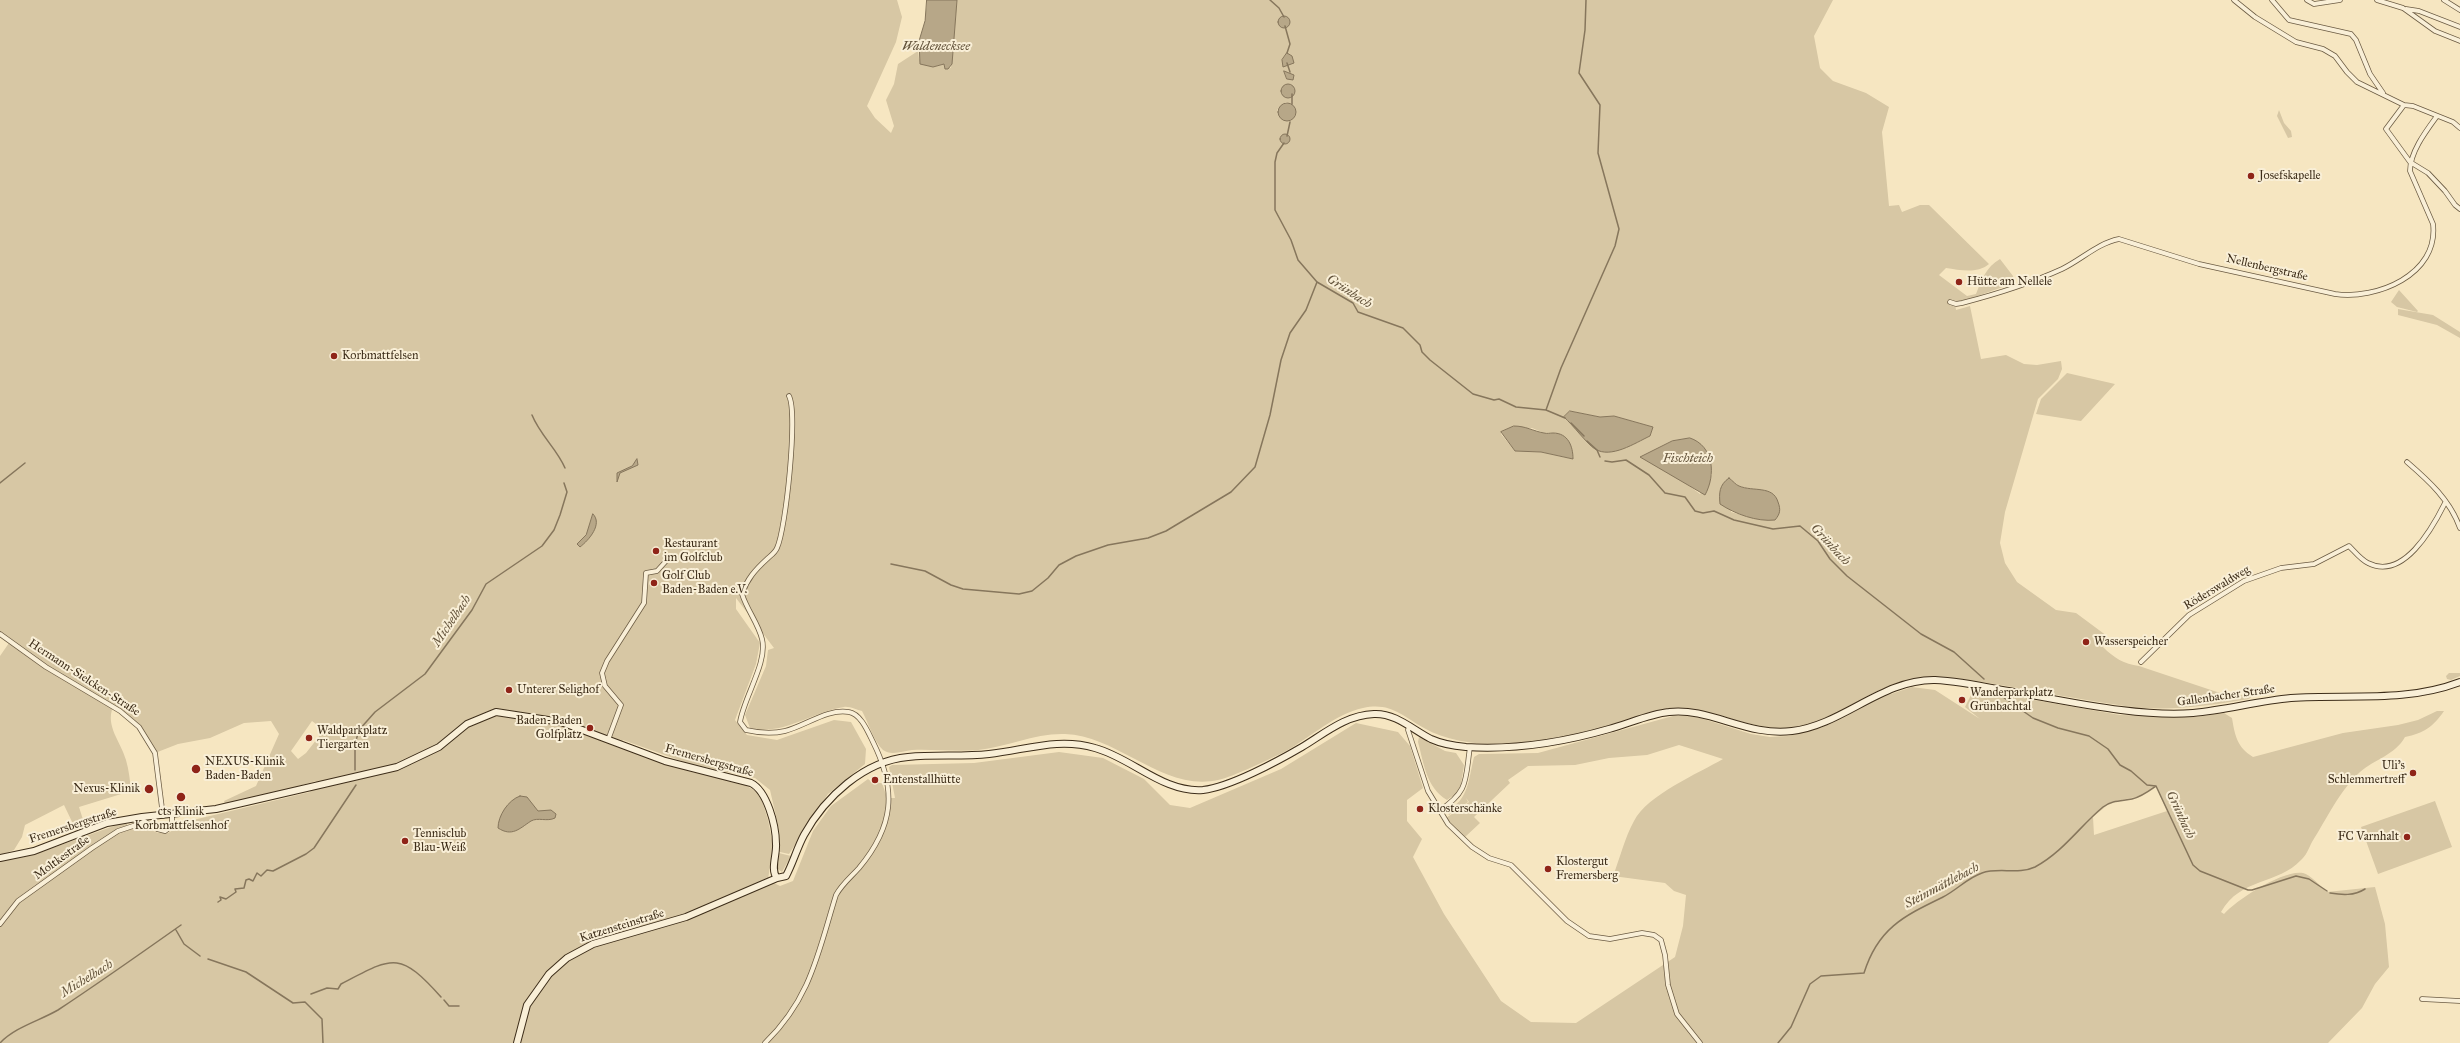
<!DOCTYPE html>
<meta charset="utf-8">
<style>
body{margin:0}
canvas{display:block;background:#f6e6c1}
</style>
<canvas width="2460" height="1043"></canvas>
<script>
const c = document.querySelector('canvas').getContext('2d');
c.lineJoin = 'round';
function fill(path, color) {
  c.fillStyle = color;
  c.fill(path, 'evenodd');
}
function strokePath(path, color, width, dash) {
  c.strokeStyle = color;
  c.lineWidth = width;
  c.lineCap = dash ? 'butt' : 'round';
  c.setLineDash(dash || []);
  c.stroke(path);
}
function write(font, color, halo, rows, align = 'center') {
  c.font = font + ' "IM FELL Great Primer",serif';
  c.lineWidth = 4;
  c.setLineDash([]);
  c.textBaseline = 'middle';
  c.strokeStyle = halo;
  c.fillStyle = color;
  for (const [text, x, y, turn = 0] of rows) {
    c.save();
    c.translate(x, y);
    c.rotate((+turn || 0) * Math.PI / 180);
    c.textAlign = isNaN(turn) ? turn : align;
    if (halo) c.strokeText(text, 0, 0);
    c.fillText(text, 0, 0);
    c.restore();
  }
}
fill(new Path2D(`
 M0,0H897L902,17L896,42L867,106L875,118L891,133L894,126L886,100L894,84L898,64L918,51L919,59L933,67L944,64L951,68L957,0H1833L1814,36L1820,68L1833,81L1866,93L1889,107L1882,132L1889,206L1899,205L1902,212L1920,205H1929L1989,264C1977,274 1960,270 1946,268L1939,275L1967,296L1976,294C1982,279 1986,267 2000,259L2013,276L2014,283L1955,304L1956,310L1970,306L1981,359L2006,355L2024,364L2037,365L2061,361L2062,369L2058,379L2038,399L2005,512L2000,543L2005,563L2017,582L2056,610L2076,613L2107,636L2103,647C2114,658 2124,664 2139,666L2223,694L2252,696L2249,699C2207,706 2167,712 2125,706C2083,700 2042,692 2001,685C1975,681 1947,675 1920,678C1874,683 1842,719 1798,727C1755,734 1718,708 1675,708C1654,708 1625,722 1604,727C1569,737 1531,743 1495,744C1471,744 1445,740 1424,728C1402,716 1391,702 1363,708C1335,714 1311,737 1286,751C1272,758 1233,777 1218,780C1163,792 1119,736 1065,734C1035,733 1007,747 978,750C956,752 934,749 912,750C903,751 891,756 883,750C874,742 868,722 862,711C857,710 849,706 844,707C811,712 784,736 750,728L745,715L766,666L768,650L774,648L736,598V609L760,643L756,664L735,720L747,735L777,740L834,720L851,722L866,749L865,764L828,794L789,854L780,852L779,829L770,790L755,778L687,763L623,740L617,746L692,772L739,782L756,791L761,797L768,820L773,845L768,880L780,886L793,881L813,831L831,806L868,779L873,783H882L887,798H895L889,767L892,765L974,763L1059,752L1103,758L1144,779L1170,805L1190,808L1281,769L1356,723L1398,732L1410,746L1423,788L1407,800V821L1422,839L1413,857L1444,914L1501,1001L1531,1022L1576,1023L1675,957L1683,926L1686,895L1674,891L1665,883L1613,876C1620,858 1625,837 1634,821C1647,795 1699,773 1723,759L1679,745L1647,755L1609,758L1575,765L1528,766L1508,780L1510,783L1474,817L1480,823L1465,837L1446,818L1469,802L1466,798L1468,802L1449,815L1447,811C1469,799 1468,781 1474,757L1479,754L1538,753L1673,716H1694L1751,734L1770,737L1788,736L1821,728L1873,700L1912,687L1935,690L1980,719L1965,707L1973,691L1977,690L2120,715L2196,717L2224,713L2232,718C2235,736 2237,747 2253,757L2343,733L2398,725L2418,720L2437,711H2444C2433,727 2424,733 2405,737C2395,755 2375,759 2360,772C2340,790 2326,820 2312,842C2309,848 2306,856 2301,860C2278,885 2241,877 2221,912L2224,914C2236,900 2284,869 2303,873C2310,874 2321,887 2327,892L2375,887L2385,924L2389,967L2375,984L2362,1008L2328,1043H0V861L33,855L125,822L131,829L142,826L158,833H168L189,821L310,792L316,781L226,807L224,801L256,786L279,734L271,721L244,723L210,738L178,744L155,753L145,733L113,707C105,726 121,742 126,760C129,770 130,781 131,791L79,807L85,826L76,830L64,805L25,825L22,837L14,850L0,855V656L9,643L0,634ZM1286,85H1291L1292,96L1287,98ZM1286,102L1288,103L1283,120L1277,110ZM1571,411L1600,417L1614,416L1653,427L1650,436L1623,449L1587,441L1565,418ZM1532,428L1544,433H1555L1572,459L1541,452L1515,451L1501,434V432ZM1672,441L1709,453L1712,475L1700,494L1675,475L1641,457ZM1729,478L1738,486L1749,489L1761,520L1731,512ZM312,721L324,730L306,753L298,759L291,751ZM2156,786L2167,811L2094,835L2093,817L2111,802L2141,796Z
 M2279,110L2284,123L2291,131L2292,137L2288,138L2277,116Z
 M2399,290L2418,311L2417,312L2397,307L2391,302Z
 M2398,309L2433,315L2460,332V338L2437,325L2398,315Z
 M2067,373L2115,384L2081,421L2036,414L2041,399Z
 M2449,673H2460V676L2451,680L2447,679L2446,676Z
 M1419,737L1445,751L1456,753L1464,765L1460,791L1447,800C1426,787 1424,764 1418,742Z
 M2435,801L2452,847L2378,874L2361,827Z
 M779,853L791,856L782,872L778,869Z`), '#d7c7a4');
const water = new Path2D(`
 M927,0H957L952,64L948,69H945L944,64L933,67L920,64L919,41L925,21Z
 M1278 22a6 6 0 1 1 12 0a6 6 0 1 1-12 0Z
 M1287,53L1292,56L1294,63L1283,67L1282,60Z
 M1284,71L1294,75L1293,80L1287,79Z
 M1281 91a7 7 0 1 1 14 0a7 7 0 1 1-14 0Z
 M1278 112a9 9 0 1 1 18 0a9 9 0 1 1-18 0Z
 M1280 139a5 5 0 1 1 10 0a5 5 0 1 1-10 0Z
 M1570,411L1600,417L1614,416L1653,427L1650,436C1635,443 1611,459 1595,449C1587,444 1573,425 1564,417Z
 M1514,426C1526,426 1533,431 1544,433C1547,434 1550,433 1553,433C1568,433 1573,446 1573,459L1541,452L1515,451L1501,432Z
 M1690,438C1714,446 1716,475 1705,495L1640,457L1672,441Z
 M637,459L638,465L620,473L617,482V473L632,466Z
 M1729,478C1733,481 1736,485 1739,486C1753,492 1773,485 1778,502C1781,510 1780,514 1775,520C1757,522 1735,514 1720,504C1719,493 1719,485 1729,478Z
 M593,514C603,524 589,540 580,547L577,544L586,535Z
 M520,796L527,797L538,811L551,810L556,814L555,818C547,822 538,817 531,821C519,829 512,837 498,828C498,816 508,800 520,796Z`);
fill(water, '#b7a788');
strokePath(water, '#86765c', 1);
strokePath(new Path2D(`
 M1270,0L1279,8L1284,17
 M1285,26L1290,44L1287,53
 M1287,63L1290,72
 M1292,94V104
 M1287,136L1290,122
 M1284,143L1277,153L1275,162V210L1291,240L1298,260L1317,282L1353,303L1358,312L1403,328L1420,345L1422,352L1430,360L1473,394L1494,400L1499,399L1516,407L1546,410L1565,418
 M1546,410L1561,368L1615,246L1619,229L1598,153L1600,105L1579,73L1585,30L1586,0
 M532,415C540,435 557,449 565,468
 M1571,423L1584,436
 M1587,441L1597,450L1600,457
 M1605,461L1612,462L1626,460L1649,475L1665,493L1685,497L1695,511L1703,513L1714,511L1734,520L1773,529L1800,526L1818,541L1830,559L1847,576L1921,634L1954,652L1984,679
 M0,483L25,463
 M891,564L925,571L951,585L963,589L1019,594L1032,591L1048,578L1059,565L1076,556L1108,545L1148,538L1166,531L1231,492L1255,467L1270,415L1281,360L1290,333L1306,310L1317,282
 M2000,695L2033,718L2058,728L2089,736L2108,749L2120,765L2131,771L2147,785L2156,786L2193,865L2200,871L2248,890H2252L2296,876L2309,879L2327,891
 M355,770V744L359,730L375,712L425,674L472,610L486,584L542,546L554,530L560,515L567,492L564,483
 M2330,893C2342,895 2354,896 2365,889
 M218,902L221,900L220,897L226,899L236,892L235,889L244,888L246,880L249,879L253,881L257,873L261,876L267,870L273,871L306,854L314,848L356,785
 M176,930L184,944L200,956
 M208,959L246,972L293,1003L305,1002L322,1019L323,1043
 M311,994L327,988L338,989L341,984C393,957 399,950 441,997
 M444,1000L449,1006H459
 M0,1043C15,1027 39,1021 58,1010C99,983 140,954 181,925
 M1778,1043L1791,1027L1810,984L1821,976L1864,973C1878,928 1904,916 1943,897C1957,890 1967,878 1982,873C1999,867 2018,875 2035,867C2063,852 2080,826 2103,807C2112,800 2122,801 2132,799C2141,797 2149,791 2156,786`), '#86765c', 1.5);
const street = new Path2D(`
 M2234,0L2255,17L2296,42L2323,49L2335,56L2347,72L2357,82L2404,105L2413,106L2453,122L2460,128
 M2272,0L2289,20L2351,34L2356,40L2370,74L2383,93
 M2307,0L2314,4L2340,0
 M2377,0L2403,8L2435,31L2460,41
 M2444,0L2460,10
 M2406,9L2419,11L2460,27
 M2404,105L2386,129L2410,162L2428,173L2445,191L2455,205L2460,209
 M1950,302L1956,304L1962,303C1997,294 2029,284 2062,269C2081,260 2098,243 2119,239L2199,264L2335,294C2376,300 2439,275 2433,224L2410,171C2410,152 2426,131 2437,116
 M2407,462C2429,481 2450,500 2460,528
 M0,634L46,667L120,711L139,727L155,753L163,816
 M2141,662L2189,615L2244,581L2281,568L2314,564L2349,546C2355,552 2361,560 2368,563C2403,581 2432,529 2445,503
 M1409,726L1408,730L1428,791L1448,824L1472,847L1489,858L1511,865L1567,921L1589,936L1610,939L1642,933L1654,935L1661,940L1665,955L1668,985L1677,1014L1700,1043
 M608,740L621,705L605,686L602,673L607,661L644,603L646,573L657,571L667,560
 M1439,811C1469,791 1465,781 1470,747
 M144,821L157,829L165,831L172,826V815
 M0,924L18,901L92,848L118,831L145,822
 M2422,999L2460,1001
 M765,1043C811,998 818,953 836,895C842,884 851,877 859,868C894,826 897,790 873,742C868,732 861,714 849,712C828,708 805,726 785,731C772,734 759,733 746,730L740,722C744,697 768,662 762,639C758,623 747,610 742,594C747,579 755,570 767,559C770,556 775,553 777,548C786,529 798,413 789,396`);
const secondary = new Path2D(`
 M0,858L34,851L107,823L142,817L216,809L397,767L439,747L467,724L496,712L561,722L665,761L751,783C767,791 776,825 776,844C777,854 770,870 777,878
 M777,878L786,876C793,863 797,848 804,835C825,797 864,761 908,757C935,754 962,757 989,754C1026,750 1058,737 1095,748C1132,758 1163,793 1203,790C1230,787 1278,761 1302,747C1325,733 1346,715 1374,714C1396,713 1413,730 1431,739C1442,744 1455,746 1466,747C1513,750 1564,742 1609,729C1628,724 1649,714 1669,712C1709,707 1748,737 1792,731C1843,725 1882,679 1935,680C1956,681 1977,685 1997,689C2039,696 2080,705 2121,710C2145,713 2169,715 2193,713C2226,710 2258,701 2291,698C2348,694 2405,703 2460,682
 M517,1043L527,1005L549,974L567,958L593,944L686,917L777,878`);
strokePath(street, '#6b5b43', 5.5);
strokePath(secondary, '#3d2d19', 8);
strokePath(street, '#f9efd7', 4);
strokePath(secondary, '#f9efd7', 6);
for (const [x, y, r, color] of [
 [2251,176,4,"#8f2418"],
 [1959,282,4,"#8f2418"],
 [334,356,4,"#8f2418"],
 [656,551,4,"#8f2418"],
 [654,583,4,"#8f2418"],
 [2086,642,4,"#8f2418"],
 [509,690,4,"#8f2418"],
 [1962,700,4,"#8f2418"],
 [590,728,4,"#8f2418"],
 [309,738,4,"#8f2418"],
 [196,769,5,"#8f2418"],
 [2413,773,4,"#8f2418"],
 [875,780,4,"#8f2418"],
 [149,789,5,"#8f2418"],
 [181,797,5,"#8f2418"],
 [1420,809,4,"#8f2418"],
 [2407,837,4,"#8f2418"],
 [405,841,4,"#8f2418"],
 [1548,869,4,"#8f2418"]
]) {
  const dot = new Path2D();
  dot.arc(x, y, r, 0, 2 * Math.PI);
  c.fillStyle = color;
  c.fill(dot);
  strokePath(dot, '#f9efd7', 1.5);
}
write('12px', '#3d2d19', '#f9efd7', [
 ["Josefskapelle",2259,176],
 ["Hütte am Nellele",1967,282],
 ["Korbmattfelsen",342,356],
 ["Restaurant",664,544],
 ["im Golfclub",664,558],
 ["Golf Club",662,576],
 ["Baden-Baden e.V.",662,590],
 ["Wasserspeicher",2094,642],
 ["Unterer Selighof",517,690],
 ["Wanderparkplatz",1970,693],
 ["Grünbachtal",1970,707],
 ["Baden-Baden",582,721,"right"],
 ["Golfplatz",582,735,"right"],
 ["Waldparkplatz",317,731],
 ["Tiergarten",317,745],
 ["NEXUS-Klinik",205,762],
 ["Baden-Baden",205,776],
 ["Uli's",2405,766,"right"],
 ["Schlemmertreff",2405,780,"right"],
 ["Entenstallhütte",883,780],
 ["Nexus-Klinik",140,789,"right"],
 ["Klosterschänke",1428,809],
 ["cts Klinik",181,812,"center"],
 ["Korbmattfelsenhof",181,826,"center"],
 ["Tennisclub",413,834],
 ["Blau-Weiß",413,848],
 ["FC Varnhalt",2399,837,"right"],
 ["Klostergut",1556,862],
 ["Fremersberg",1556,876]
], 'left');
write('12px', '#3d2d19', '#f9efd7', [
 ["Nellenbergstraße",2267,268,13],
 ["Röderswaldweg",2217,588,-31],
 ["Hermann-Sielcken-Straße",84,678,33],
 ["Gallenbacher Straße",2226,696,-8],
 ["Fremersbergstraße",709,761,16],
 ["Fremersbergstraße",73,826,-18],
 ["Moltkestraße",62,858,-36],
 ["Katzensteinstraße",622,926,-17]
]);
write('italic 13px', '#62523a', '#f9efd7', [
 ["Waldenecksee",936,47],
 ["Grünbach",1349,292,33],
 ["Fischteich",1688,459],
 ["Grünbach",1830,545,47],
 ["Michelbach",452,621,-56],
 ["Grünbach",2180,815,65],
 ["Steinmättlebach",1942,886,-28],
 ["Michelbach",87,979,-32]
]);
</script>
